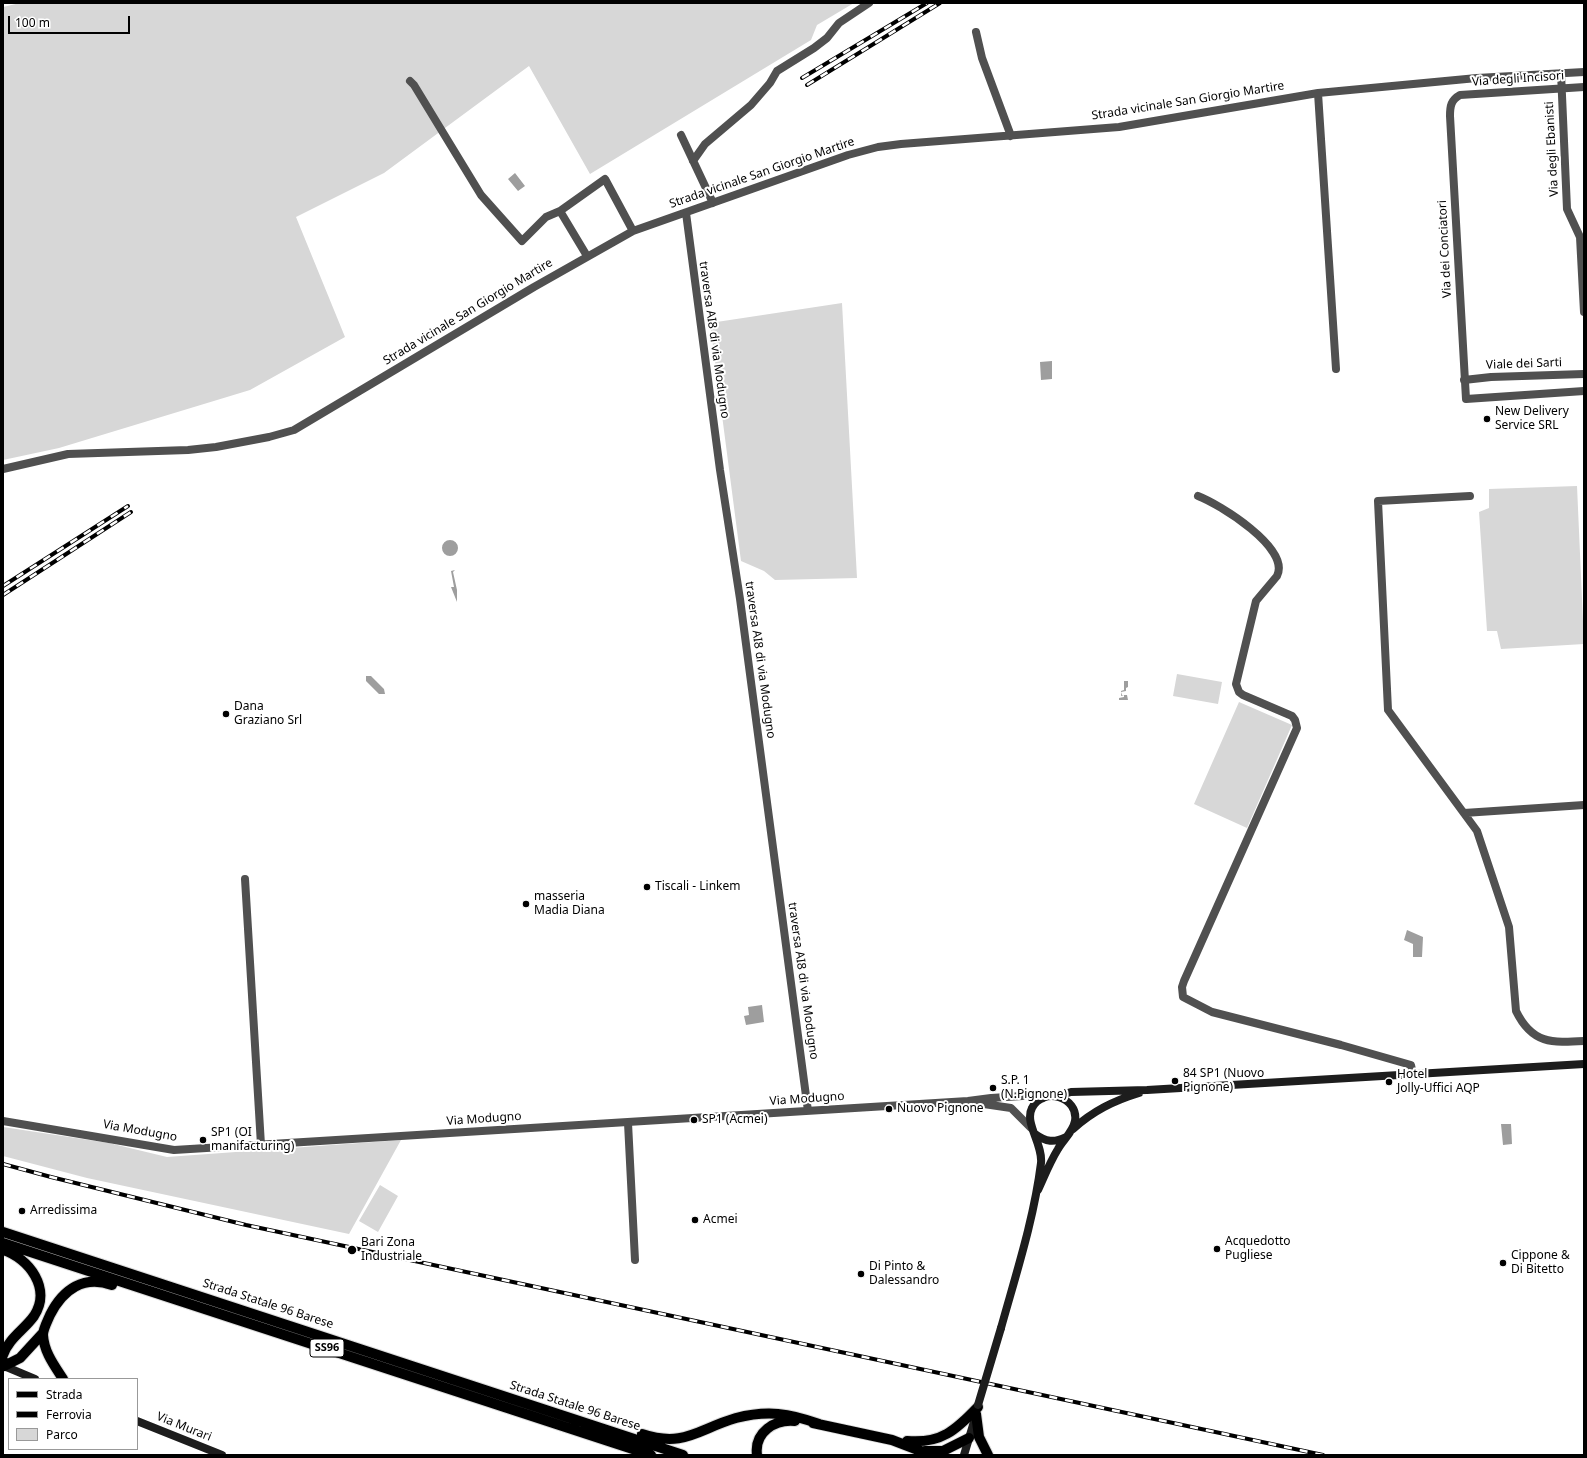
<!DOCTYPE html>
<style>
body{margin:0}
#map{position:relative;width:1587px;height:1458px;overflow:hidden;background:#fff;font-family:"Noto Sans",sans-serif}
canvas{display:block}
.frame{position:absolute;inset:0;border:4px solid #000;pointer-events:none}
.legend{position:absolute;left:8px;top:1378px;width:130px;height:72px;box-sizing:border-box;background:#fff;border:1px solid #999;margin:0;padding:5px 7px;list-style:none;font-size:12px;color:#000}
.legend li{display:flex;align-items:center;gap:8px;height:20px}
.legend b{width:20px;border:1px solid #999}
.scale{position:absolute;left:8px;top:16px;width:122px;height:18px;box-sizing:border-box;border:2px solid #000;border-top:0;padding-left:5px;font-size:12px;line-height:14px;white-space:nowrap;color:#000;-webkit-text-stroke:3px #fff;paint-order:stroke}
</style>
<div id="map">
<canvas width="1587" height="1458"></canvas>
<div class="frame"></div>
<ul class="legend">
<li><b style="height:5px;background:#000"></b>Strada</li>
<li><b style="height:5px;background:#000"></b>Ferrovia</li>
<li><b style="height:11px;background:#d7d7d7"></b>Parco</li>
</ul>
<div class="scale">100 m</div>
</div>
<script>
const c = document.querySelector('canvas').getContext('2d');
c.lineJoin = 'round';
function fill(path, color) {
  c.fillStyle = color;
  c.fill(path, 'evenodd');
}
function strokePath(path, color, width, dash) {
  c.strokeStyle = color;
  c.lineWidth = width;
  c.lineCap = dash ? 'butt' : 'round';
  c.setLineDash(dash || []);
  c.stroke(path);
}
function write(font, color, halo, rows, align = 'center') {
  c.font = font + ' "Noto Sans",sans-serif';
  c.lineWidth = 4;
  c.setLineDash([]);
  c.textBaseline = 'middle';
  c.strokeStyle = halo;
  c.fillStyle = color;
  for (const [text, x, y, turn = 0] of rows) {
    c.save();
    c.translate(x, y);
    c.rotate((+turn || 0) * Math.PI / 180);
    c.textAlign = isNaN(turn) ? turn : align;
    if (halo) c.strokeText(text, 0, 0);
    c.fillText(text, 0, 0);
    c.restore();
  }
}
fill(new Path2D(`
 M20,3H854L817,25L811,40L590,174L529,66L384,173L296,217L345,337L250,390L59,448L3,460V7Z
 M842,303L857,578L775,580L764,571L741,561L710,323Z
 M1577,486L1584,644L1501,649L1497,631H1487L1479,512L1489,508V489Z
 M1177,674L1222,682L1218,704L1173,696Z
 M1239,702L1292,725L1247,828L1194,804Z
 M3,1127L109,1143L167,1157L401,1140L349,1234L87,1178L3,1156Z
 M380,1185L398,1196L378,1232L359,1221Z`), '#d7d7d7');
fill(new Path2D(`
 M515,173L525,186L518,191L508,179Z
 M1052,361V379L1041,380L1040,362Z
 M442 548a8 8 0 1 1 16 0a8 8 0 1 1-16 0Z
 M455,570L453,572L457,590V602L451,587H454L451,571Z
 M366,676H371L384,689L385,694H379L366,681Z
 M1124,681H1128V687L1126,688V691L1121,692L1122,695H1127L1128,700H1119V698L1124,697V695L1121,696V691L1124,690Z
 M1407,930L1423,937L1422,957H1413V944L1404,940Z
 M762,1005L764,1022L746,1025L744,1016L749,1015L748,1007Z
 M1501,1124H1511L1512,1144L1503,1145Z`), '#9e9e9e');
const primary = new Path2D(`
 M3,1232L683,1455
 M3,1243L651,1455
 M3,1250C29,1258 52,1289 34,1316C24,1330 9,1338 3,1355
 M3,1360L4,1366L20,1358L43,1333
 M63,1379C54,1365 44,1352 43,1335C43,1329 48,1320 50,1315C63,1289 84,1275 112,1285
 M976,1414L979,1437L988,1455
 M813,1423L892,1440L931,1455
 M642,1434C684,1448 698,1429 736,1418C767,1410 789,1413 819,1424
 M907,1441C941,1444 956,1430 978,1407
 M925,1451H943L969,1438
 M757,1455C754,1432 775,1419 795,1421`);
strokePath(primary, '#dbdbdb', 12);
strokePath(new Path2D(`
 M976,32L982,58L1011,136
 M1561,73L1567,209L1580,237L1584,312
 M410,81L414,85L481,195L522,241L546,217L560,211L605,179L633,231
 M1584,87L1460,95C1451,100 1450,106 1450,116L1466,399L1584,391
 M1318,93L1336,369
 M681,135L713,203
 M693,161L705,144L751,105L770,83L777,71L814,48L827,38L839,23L869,3
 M560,211L587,256
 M686,213L720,470L740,599L808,1111
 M1464,380L1491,377L1584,374
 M3,469L68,454L188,450L216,447L269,437L294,430L534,287L633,231L848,155L878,147L901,144L1119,127L1318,93L1477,78L1584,72
 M1198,496C1219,504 1291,548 1277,576L1256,601L1236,684L1239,692L1243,695L1292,716L1295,720L1297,728L1184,981L1182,987L1183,997L1212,1012L1341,1045L1411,1065L1413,1074
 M1470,496L1378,501L1388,710L1477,831L1509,927L1516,1011C1532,1044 1552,1043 1584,1041
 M1464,813L1584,805
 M245,879L261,1145
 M977,1103L1011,1108L1031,1128
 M3,1121L174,1150L968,1101L991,1098L1038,1095L1043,1098
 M628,1123L635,1260`), '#505050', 8);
strokePath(new Path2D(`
 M1057,1096L1071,1092L1147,1090L1584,1064
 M1073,1129C1093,1111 1113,1101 1139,1093
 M1035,1134C1046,1142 1054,1143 1066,1137
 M1001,1328C1016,1274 1034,1219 1041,1163C1043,1144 1024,1123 1032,1108C1043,1086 1079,1097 1075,1121C1073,1132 1063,1140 1058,1149C1050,1162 1044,1177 1038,1190
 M4,1366L35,1379
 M137,1421L222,1455
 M964,1455L976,1415`), '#1d1d1d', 8);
strokePath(primary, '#000', 10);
const rail = new Path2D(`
 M802,78L927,3
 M807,85L940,3
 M3,586L128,506
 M3,595L131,512
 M3,1164L51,1177L246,1225L1323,1455`);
strokePath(rail, '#000', 4);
strokePath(rail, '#fff', 2.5, [8]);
strokePath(new Path2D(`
 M978,1405L1001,1328`), '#1d1d1d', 8);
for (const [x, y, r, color] of [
 [1487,419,4,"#000"],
 [226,714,4,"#000"],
 [647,887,4,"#000"],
 [526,904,4,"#000"],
 [1175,1081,4,"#000"],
 [1389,1082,4,"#000"],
 [993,1088,4,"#000"],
 [889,1109,4,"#000"],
 [694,1120,4,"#000"],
 [203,1140,4,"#000"],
 [22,1211,4,"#000"],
 [695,1220,4,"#000"],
 [1217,1249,4,"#000"],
 [352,1250,5,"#000"],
 [1503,1263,4,"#000"],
 [861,1274,4,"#000"]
]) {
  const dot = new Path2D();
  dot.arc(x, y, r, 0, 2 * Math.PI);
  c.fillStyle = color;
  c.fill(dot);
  strokePath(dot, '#fff', 1.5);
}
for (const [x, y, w] of [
 [327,1348,34]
]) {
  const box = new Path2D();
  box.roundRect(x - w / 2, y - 9, w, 18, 3);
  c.fillStyle = '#fff';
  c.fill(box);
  strokePath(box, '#000', 1);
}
write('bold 11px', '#000', null, [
 ["SS96",327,1348]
]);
write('12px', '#000', '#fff', [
 ["Via degli Incisori",1518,79,-4],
 ["Strada vicinale San Giorgio Martire",1188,101,-9],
 ["Via degli Ebanisti",1552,149,-93],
 ["Strada vicinale San Giorgio Martire",762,173,-19],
 ["Via dei Conciatori",1445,249,-93],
 ["Strada vicinale San Giorgio Martire",468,312,-31],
 ["traversa AI8 di via Modugno",714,340,82],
 ["Viale dei Sarti",1524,364,-2],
 ["traversa AI8 di via Modugno",760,660,82],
 ["traversa AI8 di via Modugno",803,981,82],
 ["Via Modugno",807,1099,-4],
 ["Via Modugno",484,1119,-4],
 ["Via Modugno",140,1131,10],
 ["Strada Statale 96 Barese",268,1304,18],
 ["Strada Statale 96 Barese",575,1406,18],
 ["Via Murari",184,1427,22]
]);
write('12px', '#000', '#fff', [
 ["New Delivery",1495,412],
 ["Service SRL",1495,426],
 ["Dana",234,707],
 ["Graziano Srl",234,721],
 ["Tiscali - Linkem",655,887],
 ["masseria",534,897],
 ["Madia Diana",534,911],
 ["84 SP1 (Nuovo",1183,1074],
 ["Pignone)",1183,1088],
 ["Hotel",1397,1075],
 ["Jolly-Uffici AQP",1397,1089],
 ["S.P. 1",1001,1081],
 ["(N.Pignone)",1001,1095],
 ["Nuovo Pignone",897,1109],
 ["SP1 (Acmei)",702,1120],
 ["SP1 (OI",211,1133],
 ["manifacturing)",211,1147],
 ["Arredissima",30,1211],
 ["Acmei",703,1220],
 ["Acquedotto",1225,1242],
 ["Pugliese",1225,1256],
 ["Bari Zona",361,1243],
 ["Industriale",361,1257],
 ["Cippone &",1511,1256],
 ["Di Bitetto",1511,1270],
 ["Di Pinto &",869,1267],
 ["Dalessandro",869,1281]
], 'left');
</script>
